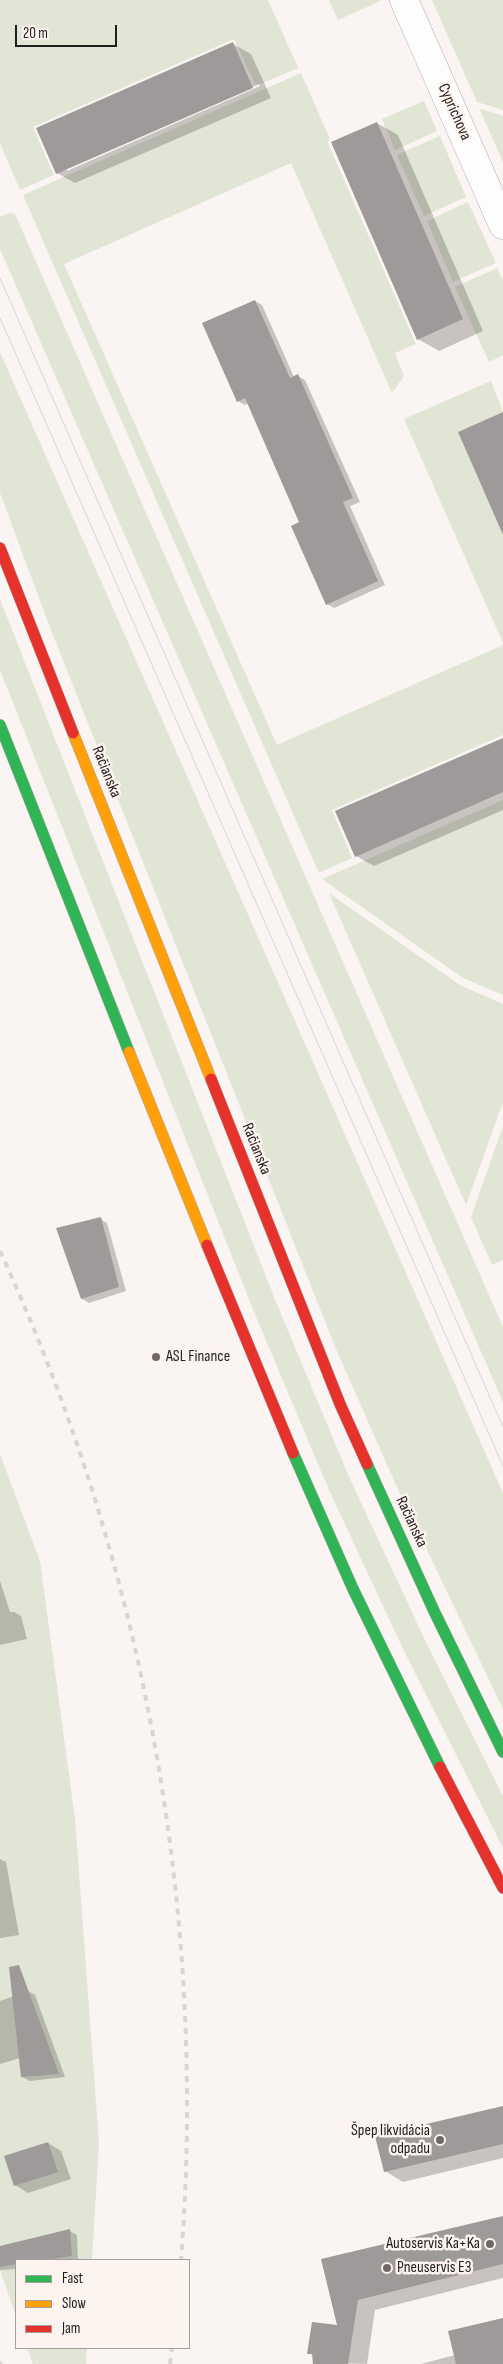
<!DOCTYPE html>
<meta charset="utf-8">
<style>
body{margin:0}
#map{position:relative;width:503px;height:2364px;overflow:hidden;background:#faf4f2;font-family:"Sofia Sans Condensed",sans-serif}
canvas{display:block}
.legend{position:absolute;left:15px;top:2259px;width:175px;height:90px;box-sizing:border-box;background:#fdf3ef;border:1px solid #a59d9b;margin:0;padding:6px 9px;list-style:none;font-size:15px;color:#211d1c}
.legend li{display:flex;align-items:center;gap:10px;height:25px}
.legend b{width:25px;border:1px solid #a59d9b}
.scale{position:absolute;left:15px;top:25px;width:102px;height:22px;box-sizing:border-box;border:2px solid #211d1c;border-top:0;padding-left:6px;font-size:15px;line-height:18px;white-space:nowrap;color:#211d1c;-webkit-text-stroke:4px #fdf3ef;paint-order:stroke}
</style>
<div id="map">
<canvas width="503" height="2364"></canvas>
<ul class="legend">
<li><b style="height:6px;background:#30b455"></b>Fast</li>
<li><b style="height:6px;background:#ff9f0a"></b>Slow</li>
<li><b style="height:6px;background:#e5322d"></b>Jam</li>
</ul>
<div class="scale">20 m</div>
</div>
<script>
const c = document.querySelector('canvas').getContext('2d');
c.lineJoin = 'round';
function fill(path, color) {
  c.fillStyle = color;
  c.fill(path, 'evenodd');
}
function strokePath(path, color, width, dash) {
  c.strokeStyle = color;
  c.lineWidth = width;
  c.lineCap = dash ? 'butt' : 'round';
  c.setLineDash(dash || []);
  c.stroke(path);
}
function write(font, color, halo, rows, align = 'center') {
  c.font = font + ' "Sofia Sans Condensed",sans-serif';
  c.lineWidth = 5;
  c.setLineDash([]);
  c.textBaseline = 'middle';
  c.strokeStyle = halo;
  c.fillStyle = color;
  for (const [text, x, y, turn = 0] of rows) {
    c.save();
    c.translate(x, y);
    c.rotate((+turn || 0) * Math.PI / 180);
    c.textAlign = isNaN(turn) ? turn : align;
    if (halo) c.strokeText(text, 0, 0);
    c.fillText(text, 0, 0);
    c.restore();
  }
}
fill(new Path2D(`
 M0,0H268L298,68L256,86L234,39L33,127L54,175L20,190L0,143Z
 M329,0H380V1L338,20Z
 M432,0H503V110L477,102Z
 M301,73L330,139L327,141L416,344L395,353L404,376L392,393L291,163L64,264L277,745L503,645V735L332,810L352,858L319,873L23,195Z
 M424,101L437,131L395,150L382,119Z
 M479,108L503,116V162Z
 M440,136L466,197L424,216L397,155Z
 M468,202L496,263L453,282L427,221Z
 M10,213L15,214L503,1327V1402L0,249V217Z
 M497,268L503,281V355L489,362L455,287Z
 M0,352L503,1493V1709L396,1485L336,1349L51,630L0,493Z
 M491,381L503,412L458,432L503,535V643L404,419Z
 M0,599L276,1302L350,1479L424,1638L503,1796V1848L404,1651L329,1490L254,1312L0,670Z
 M503,800V995L463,978L322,879Z
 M329,893L460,985L503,1004V1102L466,1205Z
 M503,1126V1260L492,1265L471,1217Z
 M0,1454L40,1561L75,1819L99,2143L92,2260H16V2316L0,2270Z
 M27,2348H87L86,2364H33Z`), '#e1e5d5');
fill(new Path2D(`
 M233,44L251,54L271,98L75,183L57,173ZM259,84L260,86L67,171V168Z
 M377,123L398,135L483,331L439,351L418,339Z
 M255,301L262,305L294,377L298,376L305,380L360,502L350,506L385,585L334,608L327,604L301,522L248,403L245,405L238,401Z
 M503,739V810L374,866L356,856Z
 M100,1219L107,1223L126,1291L89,1303L82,1299Z
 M0,1581L10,1612H14L21,1616L27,1639L0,1645Z
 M0,1859L6,1862L19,1935L0,1938Z
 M28,1991L35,1995L65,2077L30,2081L22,2077L20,2058L0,2064V2001Z
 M503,2107V2158L403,2182L385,2171Z
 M48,2143L61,2151L71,2179L28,2193L15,2185Z
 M503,2217V2278L375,2310L367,2364L326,2363L309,2353L339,2327L323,2260Z
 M70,2231L77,2235L78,2260H16V2269L0,2270V2247Z
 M503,2320V2364H421L455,2355Z`), '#0003');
fill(new Path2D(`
 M233,42L253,88L56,174L36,128Z
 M377,122L463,319L417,340L331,142Z
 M255,300L290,378L298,374L353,498L343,502L378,581L326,605L291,526L299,522L245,398L237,402L202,323Z
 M503,412V535L458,432Z
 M503,738V792L355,857L335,811Z
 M101,1217L119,1287L81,1299L56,1228Z
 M19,1965L59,2074L21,2077L9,1967Z
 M503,2106V2144L384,2172L375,2136Z
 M48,2142L58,2172L14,2186L4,2156Z
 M503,2216V2264L358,2300L348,2364H313L312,2354H307L312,2322L337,2325L321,2259Z
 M70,2229L72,2256L45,2260H16V2264L0,2267V2246Z
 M503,2318V2364H456L448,2331Z`), '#9e9a9a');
const street = new Path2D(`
 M404,0L503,225`);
const fast = new Path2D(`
 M0,725L129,1052
 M293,1453L353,1589L440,1767
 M367,1464L434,1611L503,1752`);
const slow = new Path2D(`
 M73,733L211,1079
 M129,1052L207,1245`);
const jam = new Path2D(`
 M0,548L73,733
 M211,1079L340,1404L367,1464
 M207,1245L293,1453
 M440,1767L503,1888`);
strokePath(street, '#aea9a8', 29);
strokePath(fast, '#aea9a8', 12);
strokePath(slow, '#aea9a8', 12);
strokePath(jam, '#aea9a8', 12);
strokePath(street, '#fefdfd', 28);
strokePath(fast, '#30b455', 11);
strokePath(slow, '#ff9f0a', 11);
strokePath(jam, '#e5322d', 11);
strokePath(new Path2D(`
 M0,278L503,1427
 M0,318L503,1466`), '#d8d6d5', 1);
strokePath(new Path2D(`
 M0,1251C144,1564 208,1917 181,2260
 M0,2362L1,2364
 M170,2364L172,2348`), '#d8d6d5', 4, [6, 6]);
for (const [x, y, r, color] of [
 [156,1357,5,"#6d6867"],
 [440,2140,5,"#6d6867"],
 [490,2244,5,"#6d6867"],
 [387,2268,5,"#6d6867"]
]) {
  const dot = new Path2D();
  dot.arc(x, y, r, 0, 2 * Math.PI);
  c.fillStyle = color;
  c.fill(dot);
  strokePath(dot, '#fdf3ef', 2);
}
write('16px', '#211d1c', '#fdf3ef', [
 ["Cyprichova",454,112,66],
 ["Račianska",106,772,68],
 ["Račianska",256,1149,68],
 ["Račianska",411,1522,65]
]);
write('16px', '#211d1c', '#fdf3ef', [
 ["ASL Finance",166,1357],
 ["Špep likvidácia",430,2131,"right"],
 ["odpadu",430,2149,"right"],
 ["Autoservis Ka+Ka",480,2244,"right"],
 ["Pneuservis E3",397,2268]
], 'left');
</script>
